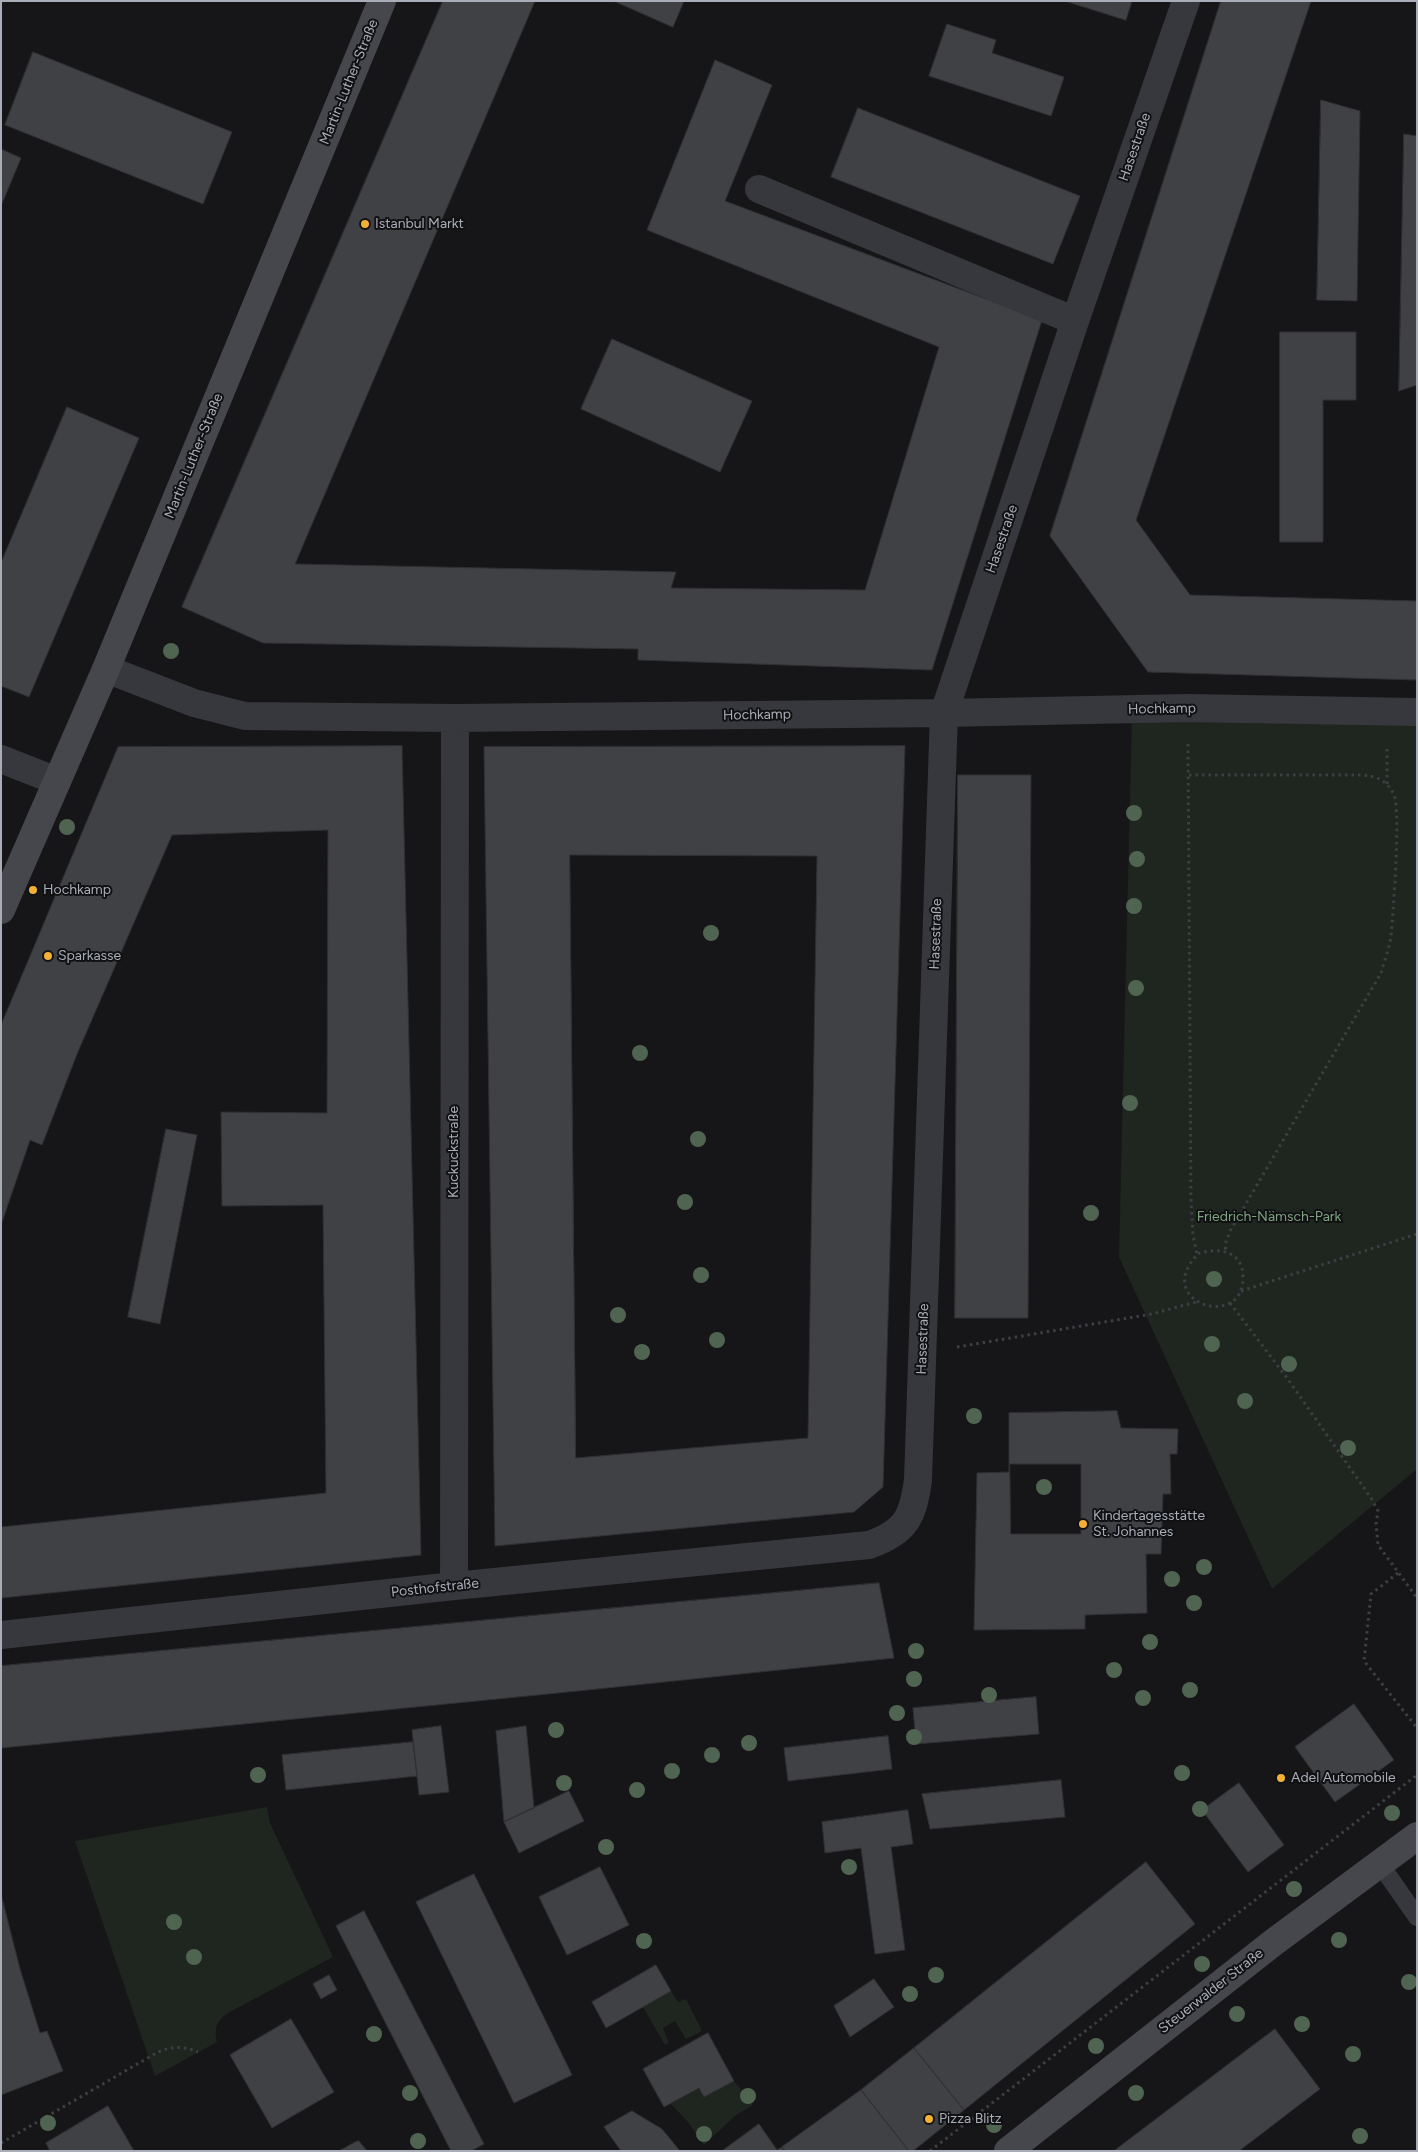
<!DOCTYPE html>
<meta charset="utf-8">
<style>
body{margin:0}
#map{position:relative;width:1418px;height:2152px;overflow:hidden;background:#161618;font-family:Figtree,sans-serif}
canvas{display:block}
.frame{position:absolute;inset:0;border:2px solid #a8adb8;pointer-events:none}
</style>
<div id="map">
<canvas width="1418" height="2152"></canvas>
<div class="frame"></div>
</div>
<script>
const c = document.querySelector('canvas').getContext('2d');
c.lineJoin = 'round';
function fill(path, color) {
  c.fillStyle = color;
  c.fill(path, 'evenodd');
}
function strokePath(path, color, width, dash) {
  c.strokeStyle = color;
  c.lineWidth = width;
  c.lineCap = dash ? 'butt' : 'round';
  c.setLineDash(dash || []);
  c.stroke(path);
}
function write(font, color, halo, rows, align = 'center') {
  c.font = font + ' Figtree,sans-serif';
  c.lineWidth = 4;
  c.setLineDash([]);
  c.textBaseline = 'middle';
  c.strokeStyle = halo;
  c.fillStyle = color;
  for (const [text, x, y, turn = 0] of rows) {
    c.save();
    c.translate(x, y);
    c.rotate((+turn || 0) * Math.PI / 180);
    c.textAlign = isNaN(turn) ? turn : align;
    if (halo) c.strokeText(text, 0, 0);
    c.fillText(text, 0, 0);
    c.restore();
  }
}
fill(new Path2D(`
 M1132,714L1417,723V1469L1272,1589L1119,1257Z
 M267,1807L270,1823L333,1957L226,2014C216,2023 214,2028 217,2042L155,2076L75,1841Z
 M671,1991L678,2002L686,1999L702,2031L686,2039L675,2021L663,2028L669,2043L665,2045L643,2007Z
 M734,2081L753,2105L736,2115L704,2145L688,2122L671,2104L699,2088L704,2097Z`), '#1e261f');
const building = new Path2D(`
 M443,1H535L295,564L676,572L671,588L865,590L939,347L647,230L715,60L772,85L725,201L1042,320L932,670L638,660V649L263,643L182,607Z
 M614,1H684L673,27Z
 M1065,1H1132L1126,20Z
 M1221,1H1311L1136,520L1190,595L1417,601V680L1148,672L1050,536Z
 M947,24L996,40L992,53L1064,77L1051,116L929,76Z
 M33,52L232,132L203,204L5,125Z
 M1321,100L1360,111L1357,301L1317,300Z
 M858,108L1080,196L1053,264L831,177Z
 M1404,134L1417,136V385L1399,391Z
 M1,149L21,158L1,206Z
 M1280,332H1356V400H1323V542H1280Z
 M612,339L752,401L720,472L581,409Z
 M67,407L139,438L29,697L1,686V563Z
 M402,746L421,1555L1,1598V1527L326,1493L323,1205L222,1206L221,1112L327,1113L328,830L172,835L77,1054L42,1145L30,1140L1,1225V1025L118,747Z
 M905,746L883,1487L854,1512L495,1546L484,747ZM570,855L817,856L808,1438L576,1458Z
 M958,775H1031L1028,1318H955Z
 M166,1129L197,1135L160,1324L128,1317Z
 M1117,1411L1121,1428L1178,1429L1177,1454H1170L1171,1494H1163L1161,1554H1146L1147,1613L1085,1615V1629L974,1630L977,1473L1009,1472V1413ZM1010,1464H1081V1534H1011Z
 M879,1583L894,1658L578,1691L1,1748V1666Z
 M1036,1697L1039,1734L916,1744L913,1708Z
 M1354,1704L1394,1760L1335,1802L1295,1747Z
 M441,1726L449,1792L419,1795L412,1730Z
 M526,1726L534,1808L504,1822L496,1731Z
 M888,1736L892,1769L788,1781L784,1748Z
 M413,1742L417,1776L286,1790L282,1755Z
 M1061,1780L1065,1817L930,1829L922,1794Z
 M1239,1783L1284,1845L1248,1872L1202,1810Z
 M569,1791L584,1821L519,1853L504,1822Z
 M908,1810L913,1844L891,1847L905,1950L875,1954L861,1848L825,1853L822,1822Z
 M1146,1862L1195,1924L964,2110L914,2048Z
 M600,1867L629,1925L567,1955L539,1897Z
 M474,1874L572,2075L514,2103L416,1902Z
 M1,1894L20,1969L40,2033L47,2031L63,2071L1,2095Z
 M364,1911L484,2144L471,2151H451L336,1926Z
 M656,1965L671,1991L606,2028L592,2002Z
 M329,1975L337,1990L321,1999L313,1984Z
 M874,1979L894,2007L850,2037L834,2006Z
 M291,2019L334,2092L272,2128L230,2055Z
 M1275,2029L1320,2089L1239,2151H1114Z
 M708,2033L734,2081L704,2097L699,2088L664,2107L643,2069Z
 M914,2048L964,2110L913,2151H909L861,2090Z
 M861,2090L909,2151H785L782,2147Z
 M108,2106L134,2151H50L46,2143Z
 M632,2111L662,2129L680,2151H621L604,2127Z
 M759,2124L777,2150L782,2147L785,2151H722Z
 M359,2141L367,2151H339L355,2142Z`);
fill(building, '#404145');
strokePath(building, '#303034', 1);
strokePath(new Path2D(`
 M1188,744L1191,1201L1193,1235L1197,1255C1152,1303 1244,1331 1243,1277C1243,1250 1217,1247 1197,1254
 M1189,775H1361C1376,776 1387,780 1394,795C1401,813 1393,912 1391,937C1389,949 1384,962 1381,973L1230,1231L1225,1245L1226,1251
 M1387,784V745
 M1241,1291L1417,1234
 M1230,1303L1287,1378L1371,1498L1378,1511L1376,1524L1378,1545L1417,1598
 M957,1347L1152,1314L1196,1302
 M1398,1573L1371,1594L1364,1661L1417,1728
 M1,2143L158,2052C172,2046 184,2046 198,2052
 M930,2151L1417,1775`), '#3d3f44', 3, [2.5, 4]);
strokePath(new Path2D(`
 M1380,1864L1417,1917`), '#37383d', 18);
strokePath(new Path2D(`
 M759,189L1075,321
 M106,669L194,703L245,716L455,718L944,713L1187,708L1417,712
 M1,759L57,781
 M454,1586L455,718
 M1,1635L454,1586L869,1545C906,1532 913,1517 918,1480L944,713L1075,321L1186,1`), '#37383d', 28);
strokePath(new Path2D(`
 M1,910L106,669L382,1
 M1008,2151L1274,1942L1417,1836`), '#45474d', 28);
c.fillStyle = '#506452';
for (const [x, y] of [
 [171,651],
 [1134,813],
 [67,827],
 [1137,859],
 [1134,906],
 [711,933],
 [1136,988],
 [640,1053],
 [1130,1103],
 [698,1139],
 [685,1202],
 [1091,1213],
 [701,1275],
 [1214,1279],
 [618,1315],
 [717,1340],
 [1212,1344],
 [642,1352],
 [1289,1364],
 [1245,1401],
 [974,1416],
 [1348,1448],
 [1044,1487],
 [1204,1567],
 [1172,1579],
 [1194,1603],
 [1150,1642],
 [916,1651],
 [1114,1670],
 [914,1679],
 [1190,1690],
 [989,1695],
 [1143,1698],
 [897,1713],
 [556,1730],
 [914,1737],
 [749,1743],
 [712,1755],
 [672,1771],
 [1182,1773],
 [258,1775],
 [564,1783],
 [637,1790],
 [1200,1809],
 [1392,1813],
 [606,1847],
 [849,1867],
 [1294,1889],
 [174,1922],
 [1339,1940],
 [644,1941],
 [194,1957],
 [1202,1964],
 [936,1975],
 [1409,1982],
 [910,1994],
 [1237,2014],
 [1302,2024],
 [374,2034],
 [1096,2046],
 [1353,2054],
 [410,2093],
 [1136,2093],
 [748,2096],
 [48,2123],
 [994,2125],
 [704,2134],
 [1360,2136],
 [418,2141]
]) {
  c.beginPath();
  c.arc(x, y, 8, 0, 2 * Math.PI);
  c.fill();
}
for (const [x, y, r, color] of [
 [365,224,5,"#f2b134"],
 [33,890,5,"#f2b134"],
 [48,956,5,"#f2b134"],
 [1083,1524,5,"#f2b134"],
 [1281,1778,5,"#f2b134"],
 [929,2119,5,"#f2b134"]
]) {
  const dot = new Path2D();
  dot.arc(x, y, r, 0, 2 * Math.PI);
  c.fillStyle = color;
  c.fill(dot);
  strokePath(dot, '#111113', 2);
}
write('14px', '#a8adb8', '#111113', [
 ["Martin-Luther-Straße",349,82,-68],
 ["Hasestraße",1135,147,-71],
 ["Martin-Luther-Straße",194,456,-68],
 ["Hasestraße",1002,539,-71],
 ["Hochkamp",1162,709,-1],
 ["Hochkamp",757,715,-1],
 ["Hasestraße",936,934,-88],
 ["Kuckuckstraße",454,1152,-90],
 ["Hasestraße",923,1339,-88],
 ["Posthofstraße",435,1588,-6],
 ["Steuerwalder Straße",1211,1991,-38]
]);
write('14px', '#a8adb8', '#111113', [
 ["Istanbul Markt",375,224],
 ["Hochkamp",43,890],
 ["Sparkasse",58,956],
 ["Kindertagesstätte",1093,1516],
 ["St. Johannes",1093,1532],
 ["Adel Automobile",1291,1778],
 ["Pizza Blitz",939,2119]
], 'left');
write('14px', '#7fa381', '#111113', [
 ["Friedrich-Nämsch-Park",1269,1217]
]);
</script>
